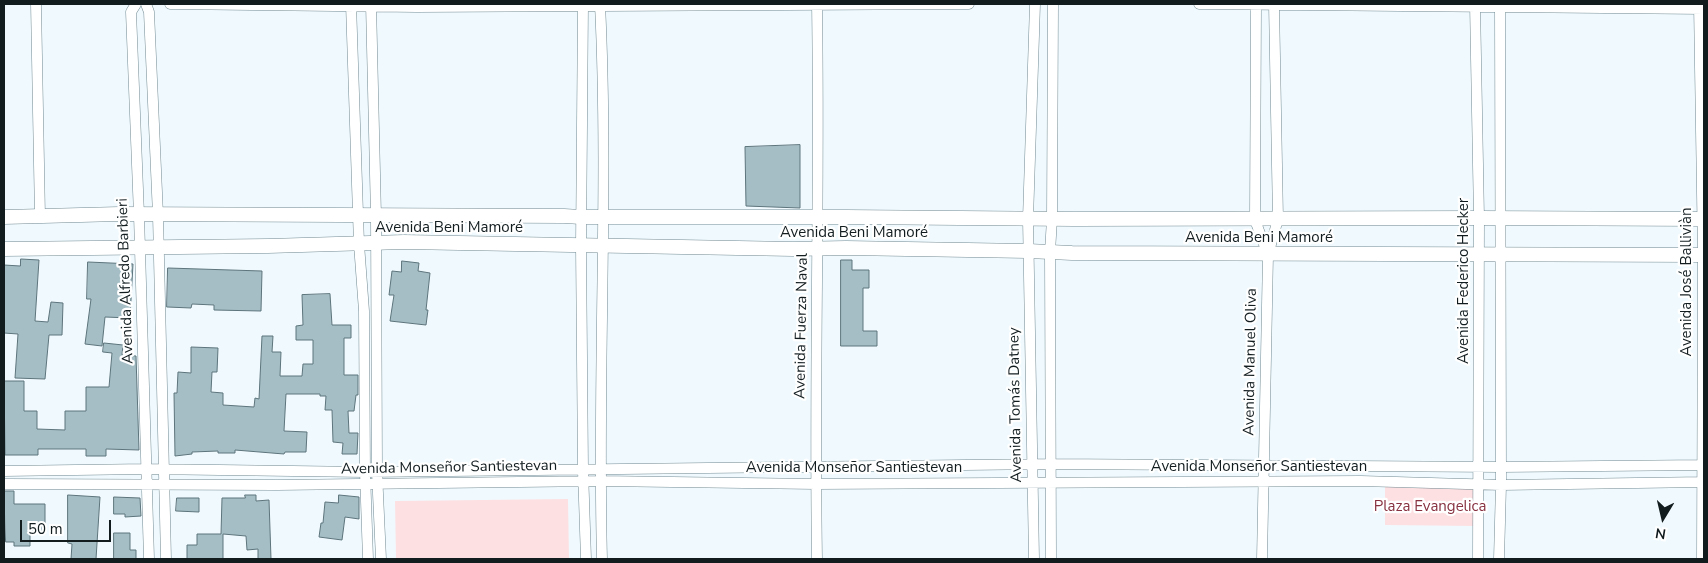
<!DOCTYPE html>
<meta charset="utf-8">
<style>
body{margin:0}
#map{position:relative;width:1708px;height:563px;overflow:hidden;background:#f0fafe;font-family:"Nunito Sans",sans-serif}
canvas{display:block}
.frame{position:absolute;inset:0;border:5px solid #121c1f;pointer-events:none}
.north{position:absolute;left:1638px;top:493px;width:50px;height:50px;-webkit-text-stroke:4px #fff;paint-order:stroke;rotate:189deg;font-size:14px;font-weight:700;line-height:20px;text-align:center;color:#121c1f}
.north::after{content:'';display:block;margin:auto;width:18px;height:22px;background:#121c1f;clip-path:polygon(50% 0,100% 100%,50% 72%,0 100%)}
.scale{position:absolute;left:20px;top:520px;width:91px;height:22px;box-sizing:border-box;border:2px solid #121c1f;border-top:0;padding-left:6px;font-size:15px;line-height:18px;white-space:nowrap;color:#121c1f;-webkit-text-stroke:4px #fff;paint-order:stroke}
</style>
<div id="map">
<canvas width="1708" height="563"></canvas>
<div class="frame"></div>
<div class="north">N</div>
<div class="scale">50 m</div>
</div>
<script>
const c = document.querySelector('canvas').getContext('2d');
c.lineJoin = 'round';
function fill(path, color) {
  c.fillStyle = color;
  c.fill(path, 'evenodd');
}
function strokePath(path, color, width, dash) {
  c.strokeStyle = color;
  c.lineWidth = width;
  c.lineCap = dash ? 'butt' : 'round';
  c.setLineDash(dash || []);
  c.stroke(path);
}
function write(font, color, halo, rows, align = 'center') {
  c.font = font + ' "Nunito Sans",sans-serif';
  c.lineWidth = 4.5;
  c.setLineDash([]);
  c.textBaseline = 'middle';
  c.strokeStyle = halo;
  c.fillStyle = color;
  for (const [text, x, y, turn = 0] of rows) {
    c.save();
    c.translate(x, y);
    c.rotate((+turn || 0) * Math.PI / 180);
    c.textAlign = isNaN(turn) ? turn : align;
    if (halo) c.strokeText(text, 0, 0);
    c.fillText(text, 0, 0);
    c.restore();
  }
}
fill(new Path2D(`
 M1385,487L1476,488L1475,526L1385,525Z
 M568,499L569,559H396L395,501Z`), '#fde0e2');
const building = new Path2D(`
 M800,145V208L746,206L745,147Z
 M21,259L39,260L35,321L48,322L51,302L63,303L62,335H49L45,379L15,378L18,334L4,333V265L20,266Z
 M841,260H852V270H869V288H863V331H877V346H841Z
 M402,261L419,263L418,271L430,273L426,310H428L426,325L390,321L394,295H389L392,271L401,272Z
 M88,262L133,264L130,318L105,317L102,346L85,344L91,299H87Z
 M168,268L262,271L261,311L214,310V305L192,304L191,308L167,307Z
 M330,294L332,325H351V338H344V375H358V395H356L354,411H348L349,433H358L357,454H342L343,443L333,442L332,410H325L326,396H320V394H286L284,431L307,432L306,452H285L284,454L235,450V453H218V451L192,452V454L175,456L174,393H177L178,372L191,373V347L218,348L217,372H212L211,392L223,393V405L254,407L255,398L259,399L262,336H273L272,352H281L280,376H302L303,364H313V340H296V326L303,325L302,295Z
 M104,343L123,345L122,355L136,356L139,450L106,449V456H86V449H38V455H5L4,381H24V411H37V429L65,430V411H86V387H109L112,353L103,352Z
 M4,491H14V504H45V532L30,533V546H14V542H6Z
 M68,495L100,497L96,559H71L72,544L68,543Z
 M245,495H256V501L269,500L271,559H258V549L247,550L246,536L223,534V559H187V545H197V534H221L222,498H245Z
 M339,495L359,497V519L345,517L342,540L319,537L321,523H323L325,502L338,503Z
 M114,497L140,498L141,516L125,517V514H114Z
 M177,498H199V512L176,511Z
 M114,533H130V550H136V559H114Z`);
fill(building, '#a5bec6');
strokePath(building, '#5d747c', 1);
const street = new Path2D(`
 M36,4L40,217
 M136,4L131,12L139,215L149,559
 M146,4L149,12L158,215L166,559
 M170,4L417,7L969,4
 M351,4L359,244L364,311L365,472L368,559
 M371,4L376,216L377,472L381,559
 M583,4L581,246L583,470L586,559
 M600,4C609,189 597,374 602,559
 M1199,4L1704,9
 M1256,4L1255,220L1268,255
 M1475,4L1479,218L1478,559
 M1699,4L1703,255L1702,559
 M4,471L147,469L365,472L1050,464L1501,467L1704,465
 M4,484L277,485L600,481L816,484L1361,481L1501,485L1704,482
 M817,559C814,374 820,189 817,4
 M1034,559L1028,219L1035,4
 M1051,559L1050,252L1052,219L1053,4
 M1262,559L1268,255L1278,219L1274,4
 M1499,559L1501,485L1500,4`);
const secondary = new Path2D(`
 M4,217L119,214L564,216L581,217H846L1074,219L1479,218L1704,219
 M4,249L268,246L404,242L793,249L846,248L1028,251L1072,253L1704,255`);
strokePath(street, '#728a92', 11);
strokePath(secondary, '#728a92', 15);
strokePath(street, '#fff', 10);
strokePath(secondary, '#fff', 14);
write('15px', '#121c1f', '#fff', [
 ["Avenida Beni Mamoré",449,228],
 ["Avenida Beni Mamoré",854,233],
 ["Avenida Beni Mamoré",1259,238],
 ["Avenida Alfredo Barbieri",126,281,-92],
 ["Avenida Federico Hecker",1464,281,-90],
 ["Avenida José Balliviàn",1687,282,-90],
 ["Avenida Fuerza Naval",802,326,-89],
 ["Avenida Manuel Oliva",1251,362,-89],
 ["Avenida Tomás Datney",1016,405,-91],
 ["Avenida Monseñor Santiestevan",1259,467],
 ["Avenida Monseñor Santiestevan",449,468,-1],
 ["Avenida Monseñor Santiestevan",854,468]
]);
write('15px', '#873140', '#fff', [
 ["Plaza Evangelica",1430,507]
]);
</script>
